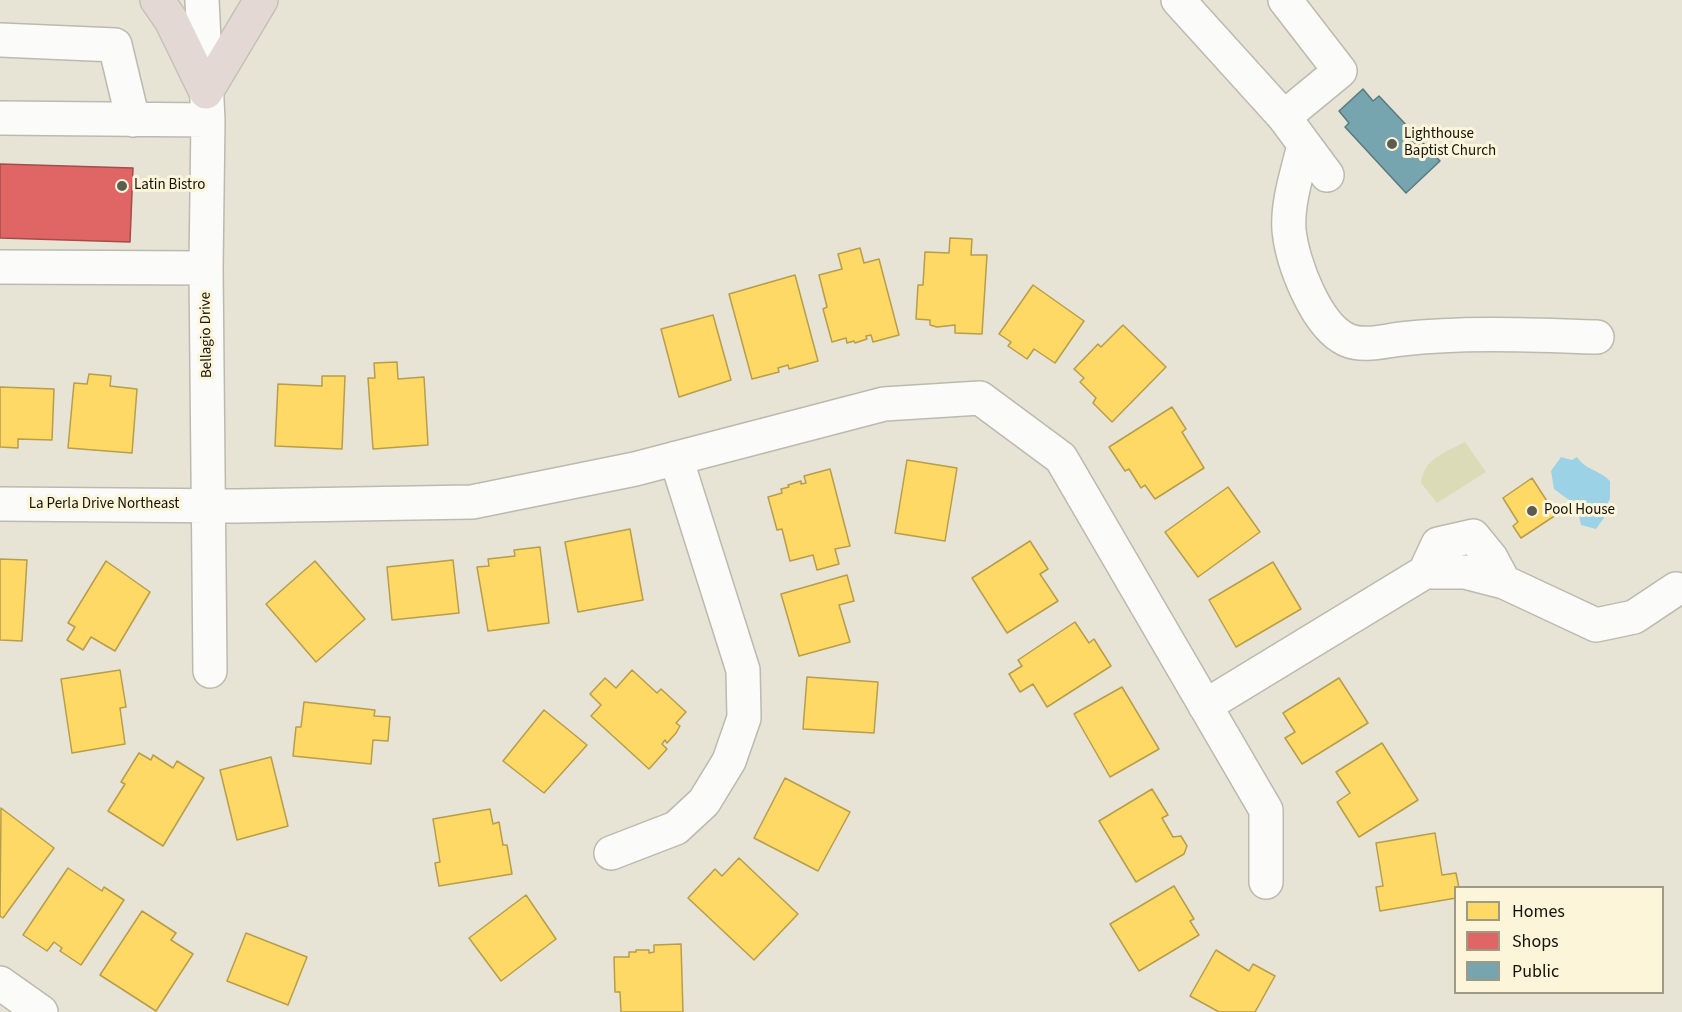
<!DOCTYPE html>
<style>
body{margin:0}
#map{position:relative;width:1682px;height:1012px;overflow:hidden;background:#e7e4d5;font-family:"Source Sans 3",sans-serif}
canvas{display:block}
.legend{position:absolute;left:1454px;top:886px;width:210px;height:108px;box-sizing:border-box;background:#fcf5da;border:2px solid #9f9a86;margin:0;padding:8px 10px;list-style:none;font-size:18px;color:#141209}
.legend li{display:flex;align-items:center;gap:12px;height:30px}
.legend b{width:30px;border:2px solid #9f9a86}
</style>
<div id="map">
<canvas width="1682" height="1012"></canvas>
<ul class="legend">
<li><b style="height:16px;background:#ffd966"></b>Homes</li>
<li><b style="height:16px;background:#e06666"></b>Shops</li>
<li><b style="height:16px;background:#76a5af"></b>Public</li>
</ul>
</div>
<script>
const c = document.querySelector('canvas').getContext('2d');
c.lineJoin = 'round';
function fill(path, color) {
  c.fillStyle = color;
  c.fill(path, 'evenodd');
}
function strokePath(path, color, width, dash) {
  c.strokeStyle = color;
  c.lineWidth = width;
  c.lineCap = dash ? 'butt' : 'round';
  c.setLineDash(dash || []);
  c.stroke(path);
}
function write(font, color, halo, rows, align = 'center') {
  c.font = font + ' "Source Sans 3",sans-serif';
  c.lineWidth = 6;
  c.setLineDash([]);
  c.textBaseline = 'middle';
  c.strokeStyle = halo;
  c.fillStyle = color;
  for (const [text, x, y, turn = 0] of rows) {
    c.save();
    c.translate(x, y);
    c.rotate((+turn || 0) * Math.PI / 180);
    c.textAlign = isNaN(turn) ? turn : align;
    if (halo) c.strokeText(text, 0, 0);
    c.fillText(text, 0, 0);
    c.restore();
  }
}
fill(new Path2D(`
 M1465,442L1486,472L1437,503L1421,483C1423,459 1446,452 1465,442Z`), '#dbdcb7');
fill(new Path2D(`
 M1561,457L1572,460L1577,457C1585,470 1600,470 1610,481V499L1605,507L1606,515L1596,529L1581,525L1577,506L1554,489L1551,471Z`), '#9cd2e6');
const homes = new Path2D(`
 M950,238L972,239L971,255H987L982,334L955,333V325L937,327L930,325V320L916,319L918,285H923L925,252L949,253Z
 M860,248L864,263L879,259L899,335L873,342L871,335L866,336L867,339L855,343L854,341L847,343L846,338L832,342L823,309L827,307L819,275L842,269L838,254Z
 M795,275L818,361L789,369L788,365L778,368L779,372L752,379L729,294Z
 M1033,285L1084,321L1055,363L1034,349L1027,359L1008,346L1011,342L999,334Z
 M713,315L731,380L679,397L661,329Z
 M1123,325L1166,367L1112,422L1093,403L1096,398L1080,382L1084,378L1074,369L1098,344L1101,347Z
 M397,362L398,379L424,377L428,445L373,449L368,378H375L374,363Z
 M89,374L111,376L110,386L137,389L132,453L68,448L74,383L87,384Z
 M322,376H345L342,449L275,446L278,384L322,386Z
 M0,387L54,389L52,440L18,439V448L0,447Z
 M1172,407L1186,429L1182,432L1204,468L1155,499L1145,485L1141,488L1129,469L1125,471L1109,447Z
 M907,460L957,468L945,541L895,533Z
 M830,469L850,546L835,549L839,564L817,570L813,555L790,561L782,529L777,530L768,497L782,493L781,489L789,487L788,485L801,481V484L806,483L804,476Z
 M1532,478L1556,515L1521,538L1513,526L1518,522L1503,498Z
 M1228,487L1260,532L1198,577L1165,532Z
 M630,529L643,600L578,612L565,542Z
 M1030,541L1048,569L1040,574L1058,601L1007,633L972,578Z
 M540,547L549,623L488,631L477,567L489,566L488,559L515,556L514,550Z
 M0,559L27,560L22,641L0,640Z
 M453,560L459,613L392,620L387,567Z
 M106,561L150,592L115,651L91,637L83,650L67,640L75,627L68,623Z
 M315,561L365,619L316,662L266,604Z
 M1273,562L1301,609L1236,647L1209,600Z
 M847,575L854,601L839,605L850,642L799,656L781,594Z
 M1075,622L1089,643L1094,639L1111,666L1047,707L1033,684L1020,692L1009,674L1022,666L1018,660Z
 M120,670L126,707L120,708L125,744L72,753L61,679Z
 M632,670L657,693L661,689L686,712L676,723L680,726L676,733L667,743L665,740L662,744L667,749L649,769L591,716L601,705L590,694L605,678L616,688Z
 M807,677L878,682L874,733L803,729Z
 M1339,678L1368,723L1302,764L1285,738L1295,732L1283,713Z
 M1122,687L1159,749L1110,777L1074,714Z
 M304,702L375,710L374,716L390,717L388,741L373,740L371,764L293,756L296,727H301Z
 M544,710L587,745L544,793L503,761Z
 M1382,743L1418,800L1359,837L1337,802L1350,793L1336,772Z
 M139,753L151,760L153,755L173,768L177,761L204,778L163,846L108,811L125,784L121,782Z
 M271,757L288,826L237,840L220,770Z
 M785,778L850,812L818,871L754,838Z
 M1152,789L1168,815L1162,818L1173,837L1181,836L1187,846L1184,854L1136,882L1099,821Z
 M1,808L54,848L3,918L0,916Z
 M490,809L493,824L499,822L503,845H507L512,874L439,886L435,863L440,862L433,819Z
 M1435,833L1442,875L1456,873L1459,888H1456V898L1380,911L1376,887L1383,886L1376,843Z
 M739,858L798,914L754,960L688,898L715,869L722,876Z
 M68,868L102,891L104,887L124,900L81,965L60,951L62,948L54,942L47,951L23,935Z
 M1174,886L1194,919L1190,921L1199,935L1139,971L1110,924Z
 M526,895L556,939L501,981L469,938Z
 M142,911L176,933L171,940L193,954L156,1011L100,975Z
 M246,933L307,957L288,1005L227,981Z
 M681,944L683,1012H621L620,992H615L614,957H629V952H636V950H649V953L654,952V945Z
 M1216,950L1249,971L1253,964L1275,976L1255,1012H1219L1190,996Z`);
fill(homes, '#ffd966');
strokePath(homes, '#b89d4a', 1.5);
const shops = new Path2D(`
 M0,164L133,168L130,242L0,238Z`);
fill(shops, '#e06666');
strokePath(shops, '#a34d4a', 1.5);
const public = new Path2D(`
 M1363,89L1373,101L1379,96L1440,161L1406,193L1345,127L1349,123L1339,111Z`);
fill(public, '#76a5af');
strokePath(public, '#59797d', 1.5);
const minor = new Path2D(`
 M202,0L208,120L206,268L210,671
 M1178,0L1284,117L1327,175
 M0,40L115,45L133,120
 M1284,117L1340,71L1285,0
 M0,118L208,120
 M1304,145C1298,171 1287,202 1289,230C1292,262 1316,326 1347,340C1363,347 1384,341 1401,339C1466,332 1531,335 1597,337
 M0,267L206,268
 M0,504L237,506L472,502L635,469L884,404L980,398L1061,458L1266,810V882
 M1425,572L1438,544L1473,536L1491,558L1504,582
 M1205,706L1425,572H1465L1504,582L1596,625L1634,617L1676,589
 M611,853L676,828L704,802L729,761L744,718L743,670L676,458
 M0,983L41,1012`);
const highway = new Path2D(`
 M157,0L171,20L206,92
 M206,92L261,0`);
strokePath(minor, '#bcbaae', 36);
strokePath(highway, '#c3c2ba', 36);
strokePath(minor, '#fbfbf9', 33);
strokePath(highway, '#e4d8d5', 33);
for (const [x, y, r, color] of [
 [1392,144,6,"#5e5c50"],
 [122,186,6,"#5e5c50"],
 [1532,511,6,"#5e5c50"]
]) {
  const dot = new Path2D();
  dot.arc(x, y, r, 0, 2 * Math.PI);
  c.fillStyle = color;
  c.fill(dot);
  strokePath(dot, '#fcf5da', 2);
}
write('15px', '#141209', '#fcf5da', [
 ["Lighthouse",1404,135],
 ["Baptist Church",1404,152],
 ["Latin Bistro",134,186],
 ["Pool House",1544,511]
], 'left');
write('15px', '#141209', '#fcf5da', [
 ["Bellagio Drive",207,335,-91],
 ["La Perla Drive Northeast",104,505]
]);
</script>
